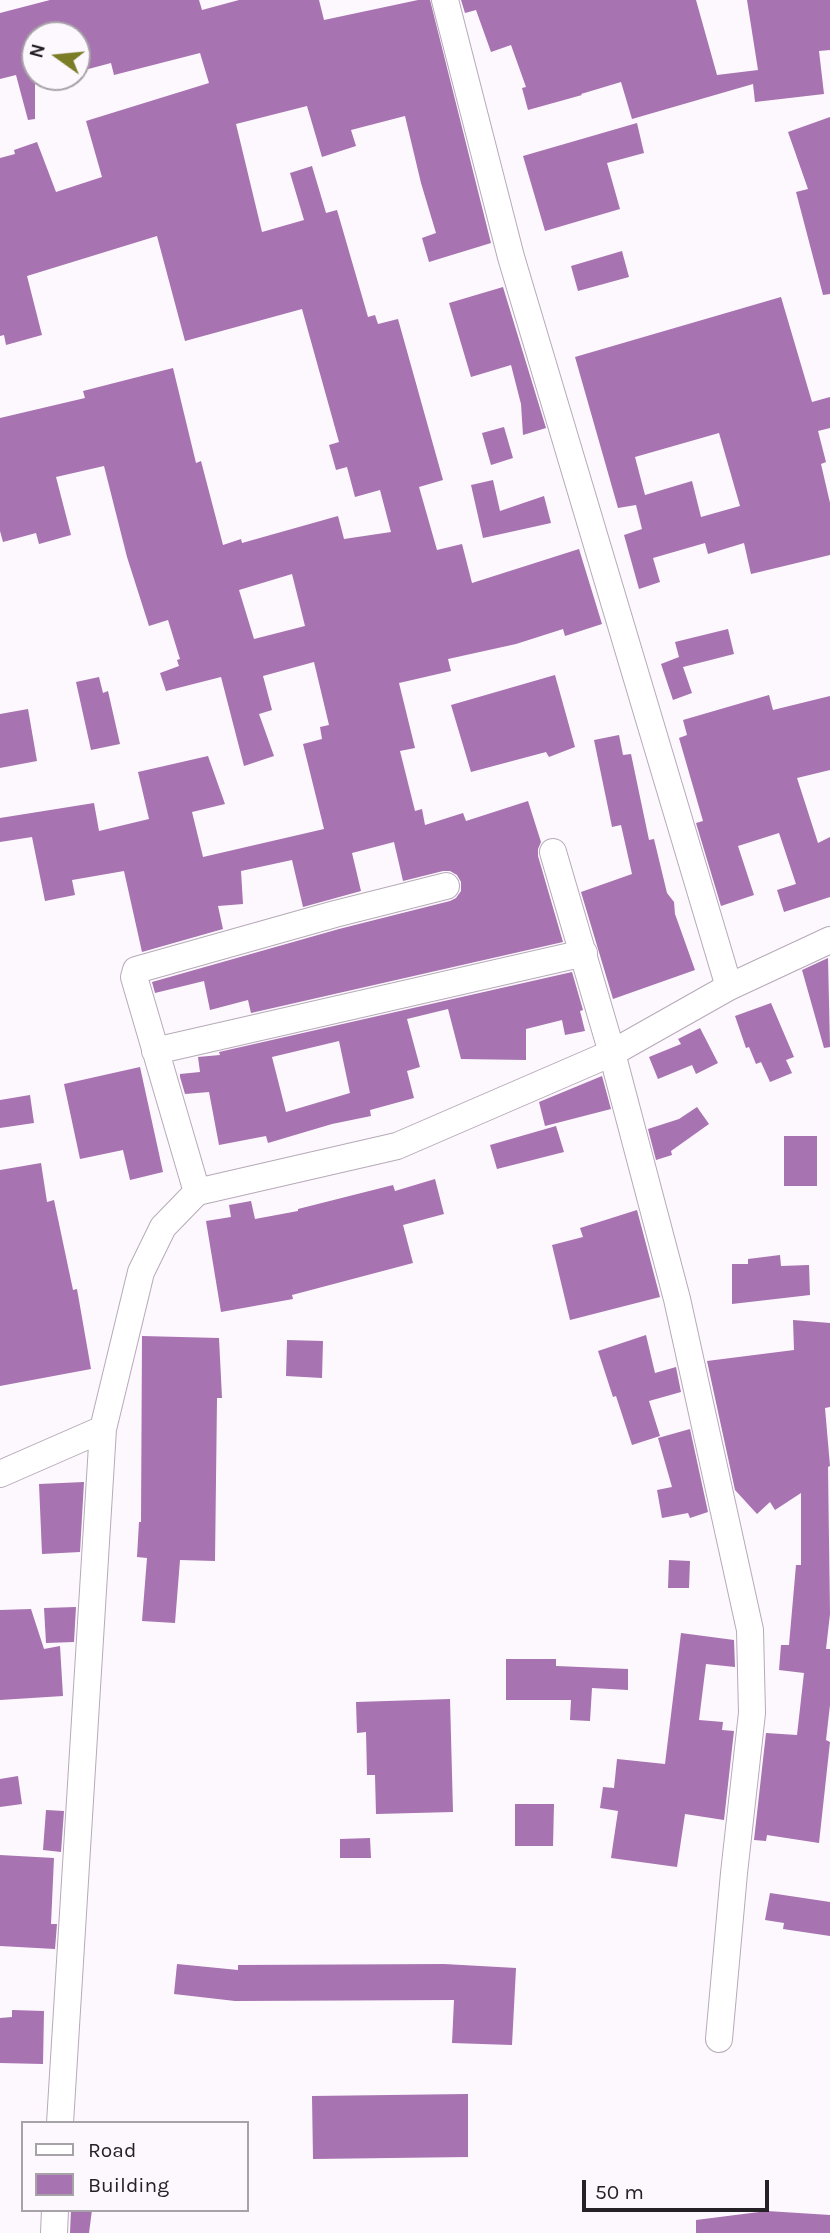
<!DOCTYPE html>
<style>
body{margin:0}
#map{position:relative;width:830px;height:2233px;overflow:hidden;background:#fdf7fe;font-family:Karla,sans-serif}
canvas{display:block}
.legend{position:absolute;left:21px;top:2121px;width:228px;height:91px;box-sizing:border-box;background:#fdf7fe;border:2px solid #a7a1a8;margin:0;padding:9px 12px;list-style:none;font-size:21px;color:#262127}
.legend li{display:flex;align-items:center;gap:14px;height:35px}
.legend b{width:35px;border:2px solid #a7a1a8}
.north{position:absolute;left:21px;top:21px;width:70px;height:70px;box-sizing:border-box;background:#fdf7fe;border:2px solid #a7a1a8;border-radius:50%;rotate:285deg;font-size:19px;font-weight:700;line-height:28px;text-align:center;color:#262127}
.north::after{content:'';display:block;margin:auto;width:24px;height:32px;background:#7a7d26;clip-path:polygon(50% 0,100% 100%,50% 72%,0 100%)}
.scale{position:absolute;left:582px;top:2180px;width:187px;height:32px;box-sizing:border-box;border:4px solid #262127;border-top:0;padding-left:9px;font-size:21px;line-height:24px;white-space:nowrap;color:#262127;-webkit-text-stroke:5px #fdf7fe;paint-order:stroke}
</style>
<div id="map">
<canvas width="830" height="2233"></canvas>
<ul class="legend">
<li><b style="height:9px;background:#fff"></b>Road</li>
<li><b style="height:19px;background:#a773b0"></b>Building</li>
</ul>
<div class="north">N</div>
<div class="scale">50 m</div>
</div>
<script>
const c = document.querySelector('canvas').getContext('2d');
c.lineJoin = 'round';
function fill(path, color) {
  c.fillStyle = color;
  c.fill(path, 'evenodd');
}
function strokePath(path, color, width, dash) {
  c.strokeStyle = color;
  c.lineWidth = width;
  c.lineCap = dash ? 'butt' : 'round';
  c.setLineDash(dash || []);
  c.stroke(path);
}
fill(new Path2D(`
 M50,0H199L202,10L239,0H319L324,20L418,0H430L491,243L429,262L422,238L436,233L421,183L405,116L351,130L356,146L322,157L307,106L236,124L262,232L304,220L290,173L312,166L326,213L337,210L368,317L375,315L378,324L398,319L443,480L419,487L437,550L462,544L472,583L579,549L602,624L565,636L563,629L516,644L448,659L451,671L399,683L415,748L400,751L415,811L422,809L425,825L463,813L466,821L528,801L541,842L538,849V856L563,942L251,1013L248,1000L210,1010L204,981L155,993L152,982L339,929L450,901L456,898L461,891V882L457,875L450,871H443L403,881L394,842L352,853L361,891L303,907L292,860L241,871L243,904L218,906L223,929L142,952L124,871L72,880L75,895L45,901L32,837L0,842V818L94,803L99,831L149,819L138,772L208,756L225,804L192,812L203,857L324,829L303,744L322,739L320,727L329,725L314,662L263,676L272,710L259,714L274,756L244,766L221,677L166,691L160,673L179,666L177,660L180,659L168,620L149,626L127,557L104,466L56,477L71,535L39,544L36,533L3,542L0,531V418L85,398L83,391L173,368L196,463L201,461L223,545L241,539L242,543L338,516L344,539L391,532L380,490L355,497L347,467L336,470L329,445L339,442L302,309L185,341L157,236L27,276L42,335L6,345L4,335L0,336V158L15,154L14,150L37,142L56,192L102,177L86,121L209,83L200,53L114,75L111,63L77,72V35H35V119L28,120L16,75L0,79V13ZM292,574L305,626L254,639L239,590Z
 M461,0H696L717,75L758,70L747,0H830V50L819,51L824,94L755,102L753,84L632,119L621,82L581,94L582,95L528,110L522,88L526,87L511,45L491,52L476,10L465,13Z
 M830,117V294L823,295L796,192L808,189L788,132Z
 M637,123L644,153L607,163L620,209L545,231L523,156Z
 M622,251L629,277L578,291L571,266Z
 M503,287L546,428L523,435L521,404L511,365L471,377L449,303Z
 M781,297L812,402L830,397V428L818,431L826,462L821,464L830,503V555L751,574L744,543L708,554L705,543L653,558L660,582L639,589L624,535L642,529L636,505L618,508L575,357ZM719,433L740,506L701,517L692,481L645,495L635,457Z
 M504,427L513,458L491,465L482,433Z
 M493,480L500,511L544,496L551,523L483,538L471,485Z
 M728,629L734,654L683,667L692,693L673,700L661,664L679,657L675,642Z
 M555,675L575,747L549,757L546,752L471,772L451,705Z
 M99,677L103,693L108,691L120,744L91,750L76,682Z
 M769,695L773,710L830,696V770L797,778L818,843L830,837V897L784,912L777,890L796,884L779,833L738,846L754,895L721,906L696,823L703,821L679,738L687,735L683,720Z
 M28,709L37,761L0,768V714Z
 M619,735L623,755L631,754L649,840L654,839L667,893L674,902L675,914L695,970L613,999L581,892L632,874L621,825L612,827L594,740Z
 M828,958L830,1047L824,1048L802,970Z
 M572,972L583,1010L580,1011L585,1031L565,1035L562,1020L526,1029V1060L461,1059L448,1009L407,1019L420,1067L407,1071L414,1098L370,1110L371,1116L332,1124L268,1143L266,1136L219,1145L209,1092L185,1094L180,1077V1074L200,1072L198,1057L220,1055L219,1052ZM339,1041L350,1093L286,1112L272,1057Z
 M771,1003L794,1057L786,1060L792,1073L770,1082L761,1062L756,1064L749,1047L746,1048L735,1016Z
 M700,1028L718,1063L696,1074L692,1065L658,1079L649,1057L681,1044L678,1039Z
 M140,1067L163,1172L130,1180L123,1150L80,1159L64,1084Z
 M602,1076L611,1109L545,1126L539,1102Z
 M30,1095L34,1123L0,1128V1100Z
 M697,1107L709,1124L671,1151L672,1155L656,1160L648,1129L679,1119Z
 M556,1126L564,1152L497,1169L490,1145Z
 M784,1136H817V1186H784Z
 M41,1163L47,1202L54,1200L73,1290L77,1289L91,1369L0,1386V1170Z
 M435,1179L444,1214L403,1225L413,1263L292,1295L293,1299L221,1312L206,1221L231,1217L229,1205L251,1201L255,1219L298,1211V1209L393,1185L395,1191Z
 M637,1210L660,1297L570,1320L552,1245L583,1237L580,1228Z
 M780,1255L781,1266L809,1265L810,1295L732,1304V1264H748V1259Z
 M793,1320L830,1323V1407L825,1408L830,1466L828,1467L830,1614L826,1649H830V1705L826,1740L830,1742L819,1843L767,1835L766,1841L754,1840L766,1733L797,1735L804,1673L779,1670L781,1645H789L796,1565H801V1493L775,1510L770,1502L757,1514L735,1490L707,1361L794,1350Z
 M646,1335L655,1373L676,1367L681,1392L649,1401L660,1436L632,1445L616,1396L613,1397L598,1351Z
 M142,1336L219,1338L222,1398H217L215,1561L180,1560L175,1623L142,1621L147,1558L137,1557L139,1522H141Z
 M287,1340L323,1341L322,1378L286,1376Z
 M690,1429L708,1512L690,1518L688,1513L662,1518L657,1490L672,1487L658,1438Z
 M84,1482L80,1552L42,1554L39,1484Z
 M669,1560L690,1561L689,1588H668Z
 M76,1607L74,1642L46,1643L44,1608Z
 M31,1609L44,1649L60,1646L63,1696L0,1700V1610Z
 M681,1633L734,1640L735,1667L706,1664L699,1720L723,1722L722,1730L734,1731L724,1820L685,1814L677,1867L611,1858L618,1811L600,1808L603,1787L614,1788L617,1759L665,1764Z
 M506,1659H556V1666L628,1669V1690L592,1688L590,1721L570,1720L571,1700H506Z
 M450,1699L453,1812L376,1814L375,1775H367L366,1732L357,1733L356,1702Z
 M18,1776L22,1804L0,1807V1779Z
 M515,1804H554L553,1846H515Z
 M46,1810L64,1811L61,1852L43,1850Z
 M370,1838L371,1858H340V1839Z
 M0,1855L54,1858L51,1924H57L55,1949L0,1946Z
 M770,1893L830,1902V1936L783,1929L784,1923L765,1920Z
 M177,1964L238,1970V1965L444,1964L516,1968L512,2045L452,2043L454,2000L235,2001L174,1994Z
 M12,2010L44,2011L43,2064L0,2063V2018L12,2017Z
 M468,2094V2157L313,2159L312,2096Z
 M71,2210H92L89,2233H70Z
 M767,2211L830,2215V2233H696V2220Z`), '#a773b0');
const minor = new Path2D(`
 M445,0L511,257L729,987
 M553,852L612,1053L677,1299L750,1630L752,1713L734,1873L719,2039
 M155,1051L584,953
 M197,1192L134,977L136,970L335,914L446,886
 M0,1474L103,1429L141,1272L163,1227L197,1192L397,1146L612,1053L729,987L830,940
 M60,2123L103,1429
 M54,2233L55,2210`);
strokePath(minor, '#b6aab8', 28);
strokePath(minor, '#fff', 26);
</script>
